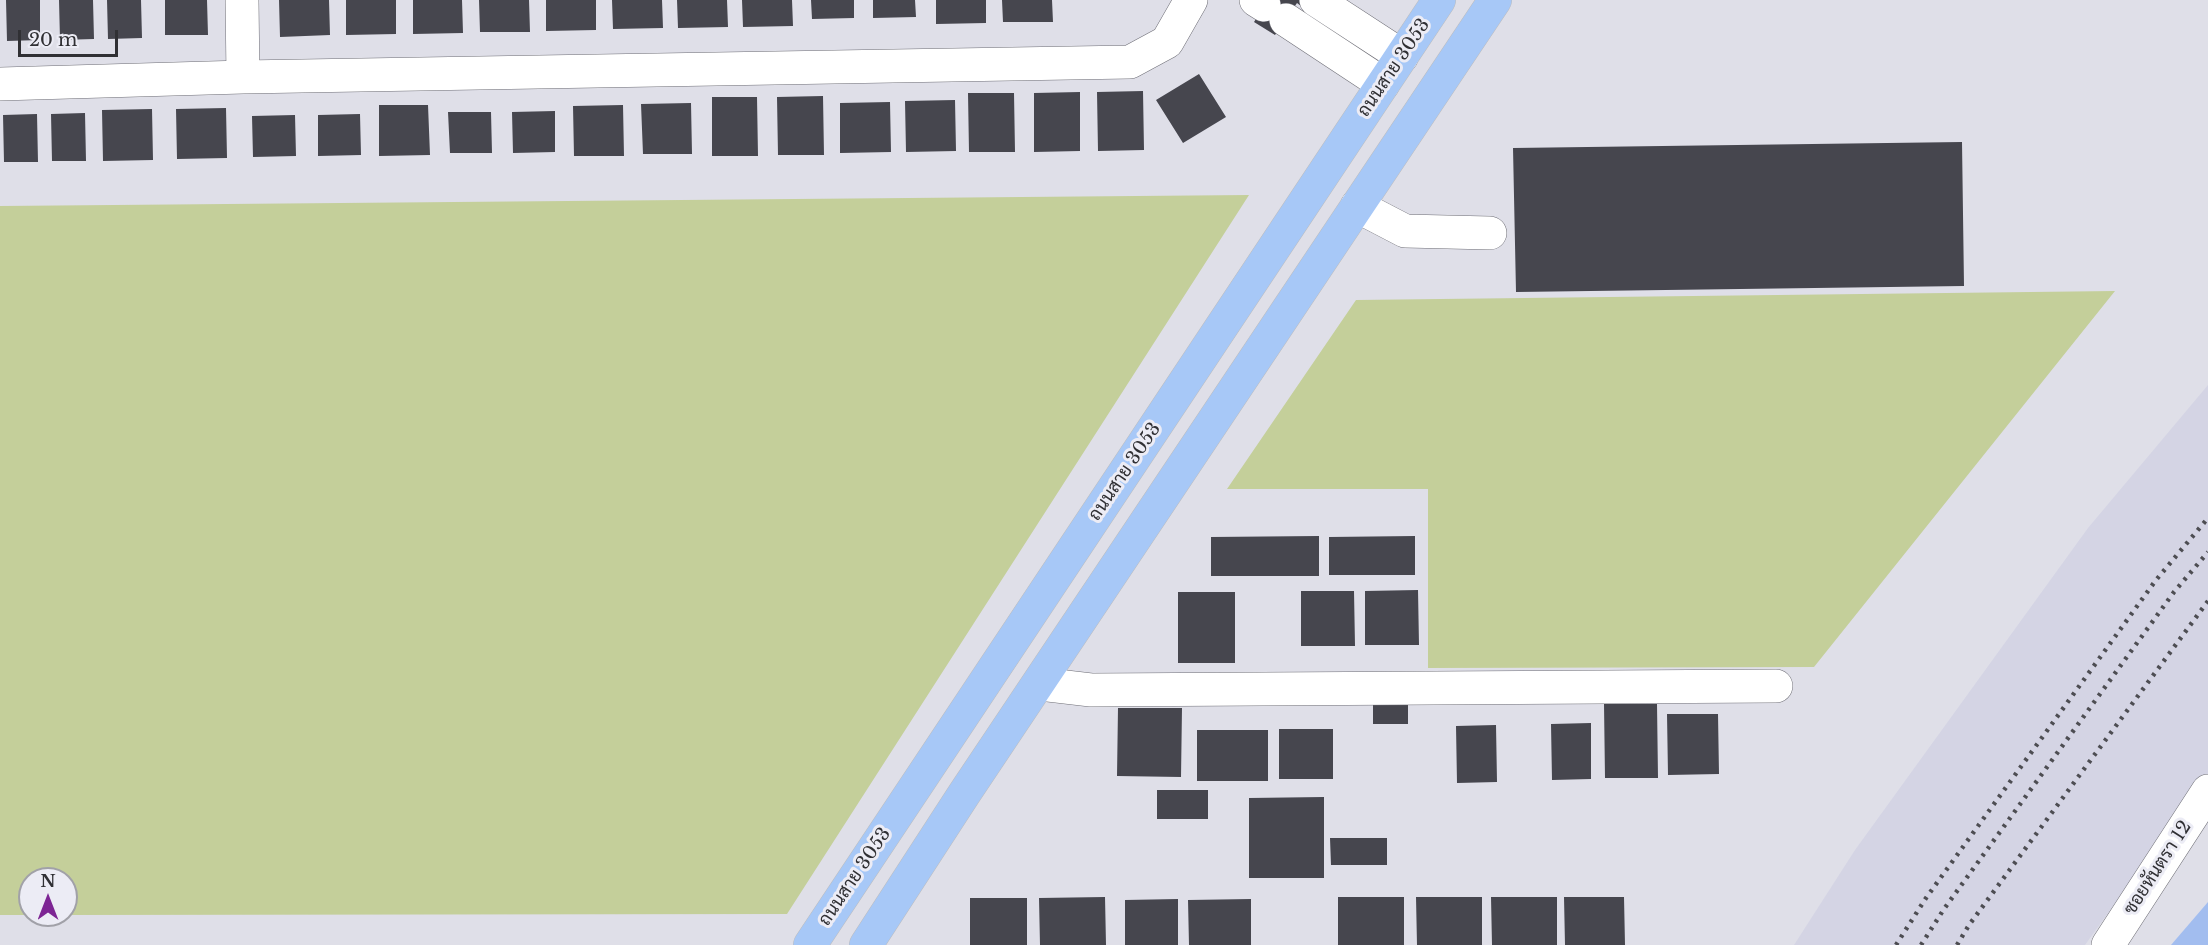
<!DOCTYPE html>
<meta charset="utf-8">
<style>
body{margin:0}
#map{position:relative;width:2208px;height:945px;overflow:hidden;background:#dfdfe8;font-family:"Libre Baskerville",serif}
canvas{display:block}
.north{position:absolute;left:18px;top:867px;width:60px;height:60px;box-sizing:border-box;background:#ececf5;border:2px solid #a1a1a8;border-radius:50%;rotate:0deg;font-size:16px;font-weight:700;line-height:24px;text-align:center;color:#303034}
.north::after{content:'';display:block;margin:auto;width:21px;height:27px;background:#7d2594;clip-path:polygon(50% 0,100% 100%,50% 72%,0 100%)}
.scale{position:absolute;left:18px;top:30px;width:100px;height:27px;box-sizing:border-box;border:3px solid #303034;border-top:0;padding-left:8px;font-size:18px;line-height:21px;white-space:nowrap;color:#303034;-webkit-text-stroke:4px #ececf5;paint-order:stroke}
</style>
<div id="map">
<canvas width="2208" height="945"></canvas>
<div class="north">N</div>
<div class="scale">20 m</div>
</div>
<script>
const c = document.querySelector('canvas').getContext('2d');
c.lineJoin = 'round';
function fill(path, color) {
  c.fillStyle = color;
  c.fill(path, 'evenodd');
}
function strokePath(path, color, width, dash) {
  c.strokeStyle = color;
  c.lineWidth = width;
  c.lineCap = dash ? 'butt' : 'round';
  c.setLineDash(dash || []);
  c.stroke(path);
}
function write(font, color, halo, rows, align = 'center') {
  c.font = font + ' "Libre Baskerville",Sarabun,serif';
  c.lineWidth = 6;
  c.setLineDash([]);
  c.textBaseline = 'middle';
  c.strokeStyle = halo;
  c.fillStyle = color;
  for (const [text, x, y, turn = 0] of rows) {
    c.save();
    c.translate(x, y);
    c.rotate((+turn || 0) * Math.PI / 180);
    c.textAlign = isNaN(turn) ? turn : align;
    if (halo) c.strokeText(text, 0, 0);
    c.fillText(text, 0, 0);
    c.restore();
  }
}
fill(new Path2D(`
 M2208,385V774L2085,945H1794L1855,850L2088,528Z`), '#d4d4e4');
fill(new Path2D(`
 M1249,195L787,914L66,915V879H30V915H0V206Z
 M2115,291L1814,667L1428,668V489H1227L1356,300Z`), '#c4cf9a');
fill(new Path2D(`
 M2208,902V945H2171Z`), '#a2bdef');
fill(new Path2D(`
 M6,0H40V40L7,41Z
 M59,0H93L94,39L60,40Z
 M107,0H141L142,38L108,39Z
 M165,0H207L208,35H165Z
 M279,0H329L330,35L280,37Z
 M346,0H396V34L346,35Z
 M413,0H462L463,33L413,34Z
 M479,0H529L530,32H480Z
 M546,0H596V30L546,31Z
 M612,0H662L663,28L613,29Z
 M677,0H727L728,27L678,28Z
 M742,0H792L793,26L743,27Z
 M811,0H854V18L812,19Z
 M873,0H915L916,17L873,18Z
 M936,0H986V23L936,24Z
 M1002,0H1052L1053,22H1003Z
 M1268,0H1305L1301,6L1297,3L1275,35L1254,22Z
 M1199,74L1226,117L1183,143L1156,100Z
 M1143,91L1144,150L1098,151L1097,92Z
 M1080,92V151L1034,152V93Z
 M968,93H1014L1015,152H969Z
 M823,96L824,155H778L777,97Z
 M712,97H757L758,156H712Z
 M955,100L956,151L906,152L905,101Z
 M890,102L891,152L840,153V103Z
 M691,103L692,154H643L641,104Z
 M379,105H428L430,155L379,156Z
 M623,105L624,156H574L573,106Z
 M226,108L227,158L177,159L176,109Z
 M152,109L153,160L103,161L102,110Z
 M555,111V152L513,153L512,112Z
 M448,112H491L492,153H450Z
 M85,113L86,161H52L51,114Z
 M37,114L38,162H4L3,115Z
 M360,114L361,155L318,156V115Z
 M295,115L296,156L253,157L252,116Z
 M1962,142L1964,286L1516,292L1513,148Z
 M1319,536V576H1211V537Z
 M1415,536V575H1329V537Z
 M1418,590L1419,645H1365V591Z
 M1301,591H1354L1355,646H1301Z
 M1178,592H1235V663H1178Z
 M1373,703H1408V724H1373Z
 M1604,704H1657L1658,778H1605Z
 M1118,708H1182L1181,777L1117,776Z
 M1667,714H1718L1719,774L1668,775Z
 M1591,723V779L1552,780L1551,724Z
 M1496,725L1497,782L1457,783L1456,726Z
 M1279,729H1333V779H1279Z
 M1197,730H1268V781H1197Z
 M1157,790H1208V819H1157Z
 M1324,797V878H1249V798Z
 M1330,838H1387V865H1331Z
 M1105,897L1106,945H1040L1039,898Z
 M1338,897H1404V945H1338Z
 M1416,897H1482V945H1417Z
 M1491,897H1557V945H1492Z
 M1564,897H1624L1625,945H1565Z
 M970,898H1027V945H970Z
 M1178,899V945H1125V900Z
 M1251,899V945H1189L1188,900Z`), '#46464e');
const minor = new Path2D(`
 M242,0L243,77
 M1256,0L1264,5
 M1316,0L1402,56
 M1286,20L1383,84
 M0,84L243,77L1130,62L1167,42L1191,0
 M1357,206L1405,231L1490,233
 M1040,684L1091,690L1776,686
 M2108,945L2208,791`);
const major = new Path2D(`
 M810,945L1439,0
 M866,945L964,794L1495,0`);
strokePath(minor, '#6e6e76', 34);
strokePath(major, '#bdbdbe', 34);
strokePath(minor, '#fff', 33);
strokePath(major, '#a7c8f7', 33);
strokePath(new Path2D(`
 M1896,945L1926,898L2156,580L2208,518
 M1921,945L1944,909L2174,592L2208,552
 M1957,945L1969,925L2208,601`), '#4d4d52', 4.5, [3, 6]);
write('18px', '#303034', '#ececf5', [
 ["ถนนสาย 3053",1394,68,-56],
 ["ถนนสาย 3053",1125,472,-56],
 ["ซอยหันตรา 12",2158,868,-57],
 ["ถนนสาย 3053",855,877,-56]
]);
</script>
